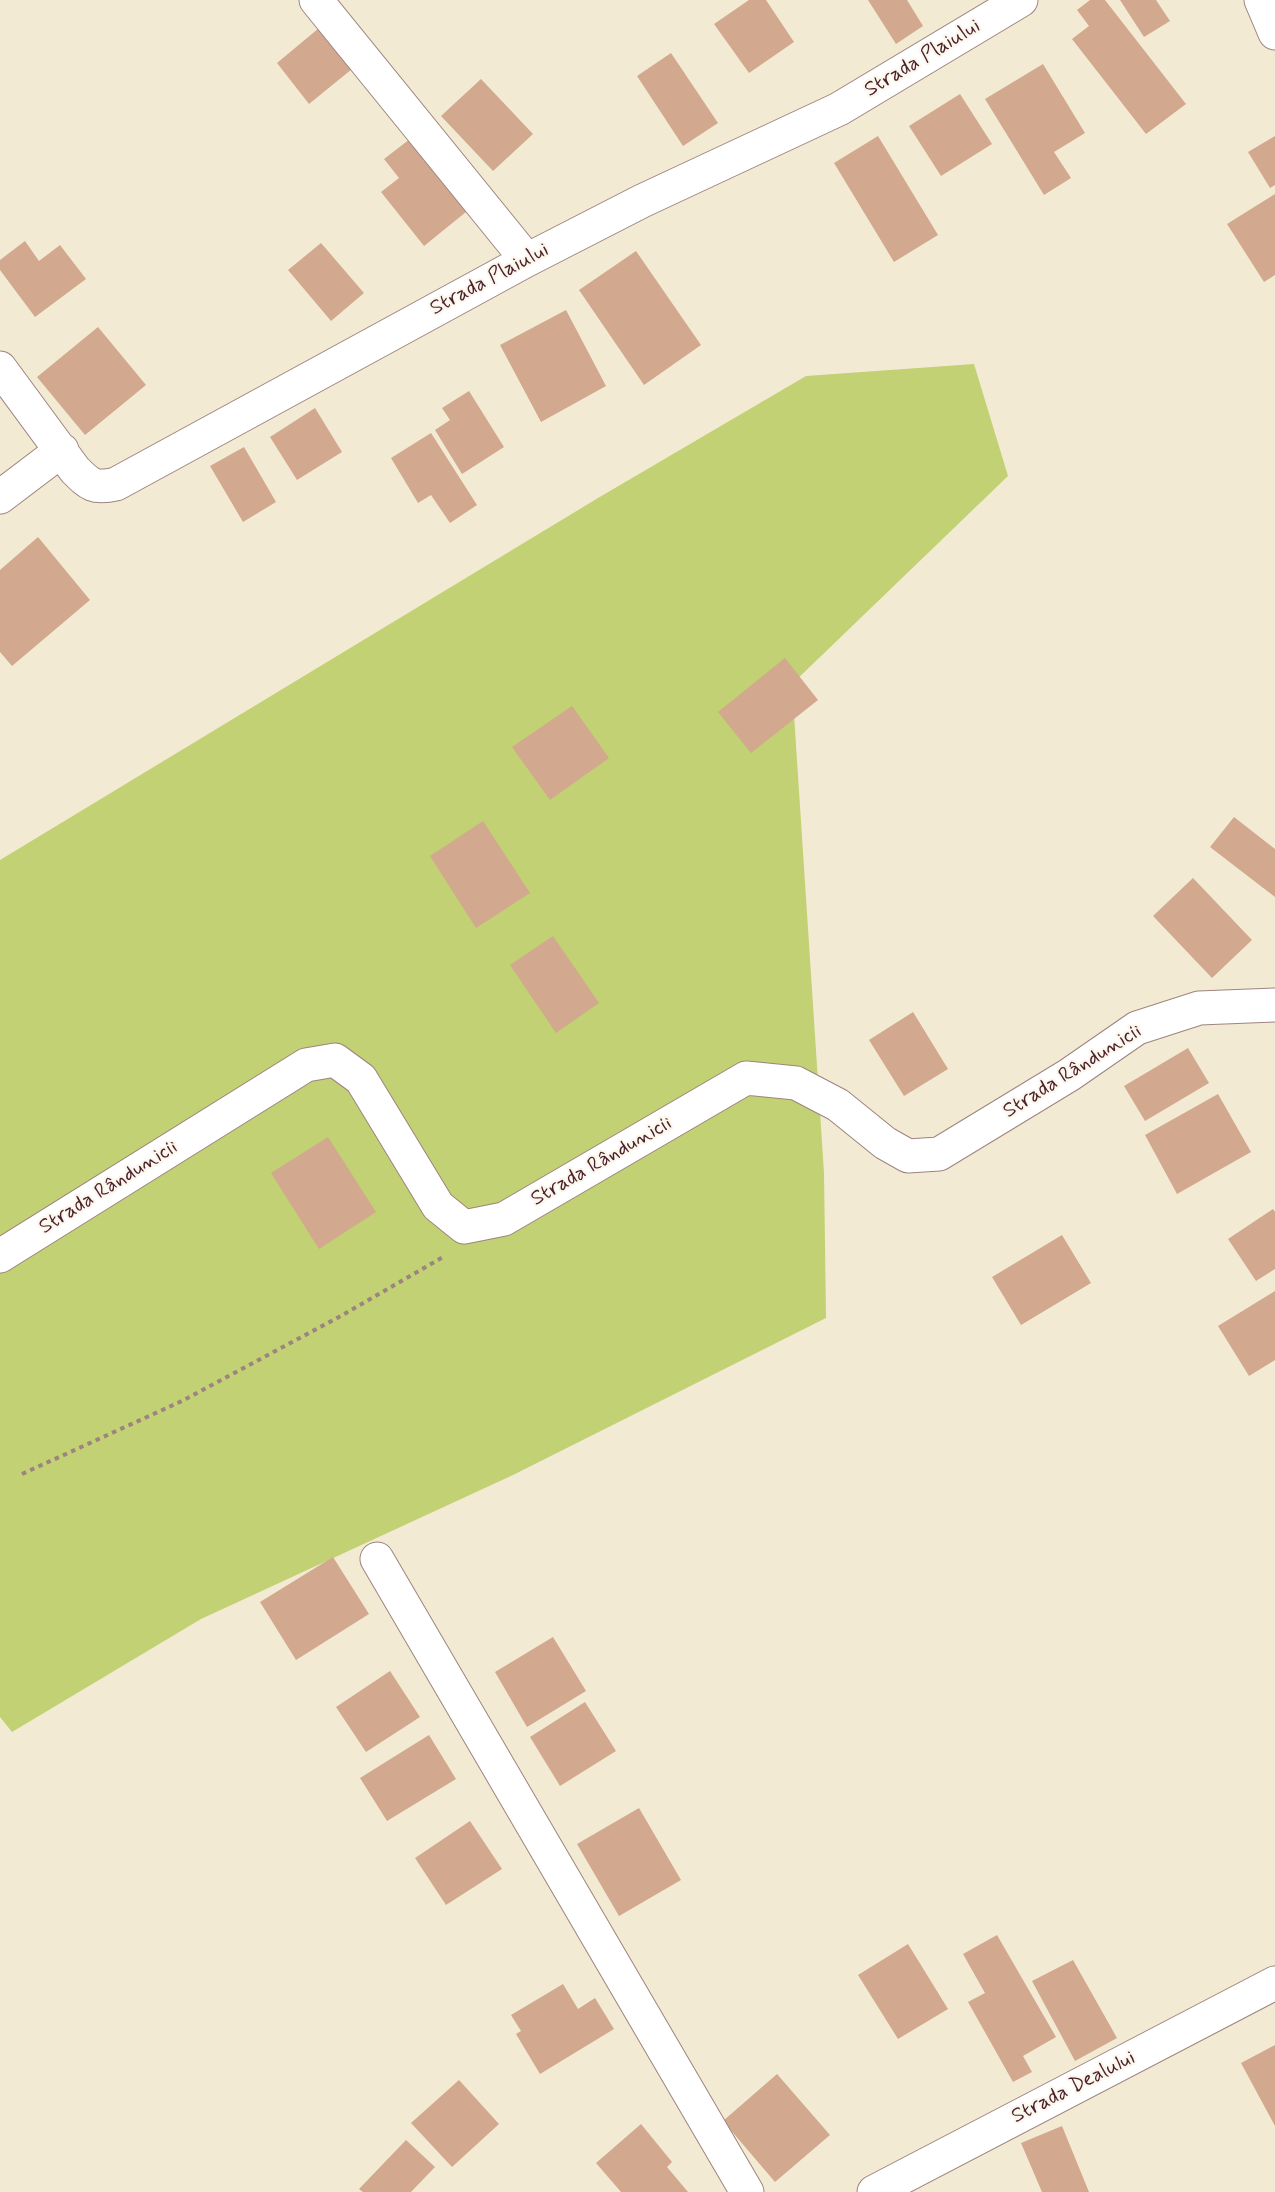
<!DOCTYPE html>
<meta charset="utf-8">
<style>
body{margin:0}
canvas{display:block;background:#f3ead3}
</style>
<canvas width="1275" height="2192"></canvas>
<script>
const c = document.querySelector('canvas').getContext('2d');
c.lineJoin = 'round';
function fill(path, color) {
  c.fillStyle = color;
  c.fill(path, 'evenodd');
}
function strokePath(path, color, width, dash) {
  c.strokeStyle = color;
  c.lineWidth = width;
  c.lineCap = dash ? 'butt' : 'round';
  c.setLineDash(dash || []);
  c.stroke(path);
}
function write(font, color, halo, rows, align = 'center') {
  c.font = font + ' Mynerve,sans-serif';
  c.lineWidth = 4.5;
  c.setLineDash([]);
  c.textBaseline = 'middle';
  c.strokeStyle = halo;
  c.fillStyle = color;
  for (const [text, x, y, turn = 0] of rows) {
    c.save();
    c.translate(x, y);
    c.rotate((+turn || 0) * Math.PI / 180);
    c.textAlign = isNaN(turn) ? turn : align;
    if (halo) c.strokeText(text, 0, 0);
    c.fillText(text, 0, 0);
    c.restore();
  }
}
fill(new Path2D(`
 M974,364L1008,476L792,684L824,1173L826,1318L513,1475L201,1619L12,1732L0,1717V860L598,498L806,376Z`), '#c2d173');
fill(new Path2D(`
 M749,0H766L794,42L749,73L714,24Z
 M868,0H907L923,26L896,44Z
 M1090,0H1105L1186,104L1146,134L1072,39L1089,26L1077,10Z
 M1120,0H1156L1170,21L1144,37Z
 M319,28L352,69L309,104L277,63Z
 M671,53L718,123L683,146L637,76Z
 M1043,64L1085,133L1054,152L1071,178L1044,195L985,99Z
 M481,79L533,134L493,171L441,116Z
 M960,94L992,144L941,176L909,126Z
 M878,136L938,235L894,262L834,163Z
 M1275,136V185L1270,188L1248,152Z
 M410,139L466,212L424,246L381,192L399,178L384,159Z
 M1275,194V275L1264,282L1227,224Z
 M25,241L39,261L60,245L86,279L35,317L0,270V260Z
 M321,243L364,293L331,321L288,270Z
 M636,251L701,345L644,385L579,290Z
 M566,310L606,386L541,422L500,345Z
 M98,327L146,385L85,435L37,377Z
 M469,391L504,447L462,474L435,430L450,420L442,408Z
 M315,408L342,452L297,480L270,437Z
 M431,433L477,505L450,523L431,495L418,503L391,458Z
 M244,447L276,502L243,522L210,466Z
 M38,537L90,600L12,666L0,652V570Z
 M785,658L818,700L751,753L718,712Z
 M572,706L609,758L550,800L512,747Z
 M1234,817L1275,849V897L1210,847Z
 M483,821L530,893L476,928L430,856Z
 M1193,878L1252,940L1212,978L1153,916Z
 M553,936L599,1003L556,1033L510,965Z
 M913,1012L948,1069L904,1096L869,1040Z
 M1188,1048L1209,1083L1145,1121L1124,1086Z
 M1218,1094L1251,1152L1177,1194L1145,1135Z
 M328,1137L376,1212L319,1249L271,1173Z
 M1273,1209L1275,1212V1269L1256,1281L1228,1239Z
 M1062,1235L1091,1283L1021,1325L992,1277Z
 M1275,1291V1360L1249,1376L1218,1326Z
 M333,1557L369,1614L296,1660L260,1602Z
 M553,1637L586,1691L527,1727L495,1672Z
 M390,1671L420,1717L366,1752L336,1707Z
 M585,1702L616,1751L560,1786L530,1737Z
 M429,1735L456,1779L387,1821L360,1778Z
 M639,1808L681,1880L619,1916L577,1844Z
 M470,1821L502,1869L446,1905L415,1858Z
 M997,1935L1056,2037L1023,2056L1032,2072L1013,2082L968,2002L985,1993L963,1954Z
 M908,1944L948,2009L898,2039L858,1975Z
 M1073,1960L1117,2038L1075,2061L1032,1981Z
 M563,1984L578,2009L595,1998L614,2029L540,2074L516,2034L521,2031L511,2015Z
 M1275,2045V2126L1241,2063Z
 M777,2074L830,2135L775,2182L723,2121Z
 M459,2080L499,2124L452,2167L411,2123Z
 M641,2124L672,2162L667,2167L688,2192H621L596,2163Z
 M1062,2126L1089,2192H1042L1021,2143Z
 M406,2140L435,2167L411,2192H363L359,2189Z`), '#d2a88e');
const minor = new Path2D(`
 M316,0L527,260
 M1261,0L1275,33
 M0,368L75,470C90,485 94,489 116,484L527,260L642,201L839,109L1021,0
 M0,497L62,450
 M0,1256L306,1065L335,1060L361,1079L438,1206L464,1227L504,1219L746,1078L796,1083L838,1105L885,1143L908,1156L939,1154L1069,1075L1137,1028L1199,1008L1275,1005
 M377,1559L747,2192
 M874,2192L1275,1983`);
strokePath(minor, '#9e847f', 35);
strokePath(new Path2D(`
 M22,1474L182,1401L339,1317L445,1256`), '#9e847f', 4, [4.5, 4.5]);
strokePath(minor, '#fff', 33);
write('21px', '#4a1f2b', '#fbf7ec', [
 ["Strada Plaiului",923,59,-31],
 ["Strada Plaiului",490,280,-28],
 ["Strada Rândunicii",1073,1072,-32],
 ["Strada Rândunicii",602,1162,-30],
 ["Strada Rândunicii",109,1188,-32],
 ["Strada Dealului",1074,2088,-27]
]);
</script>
